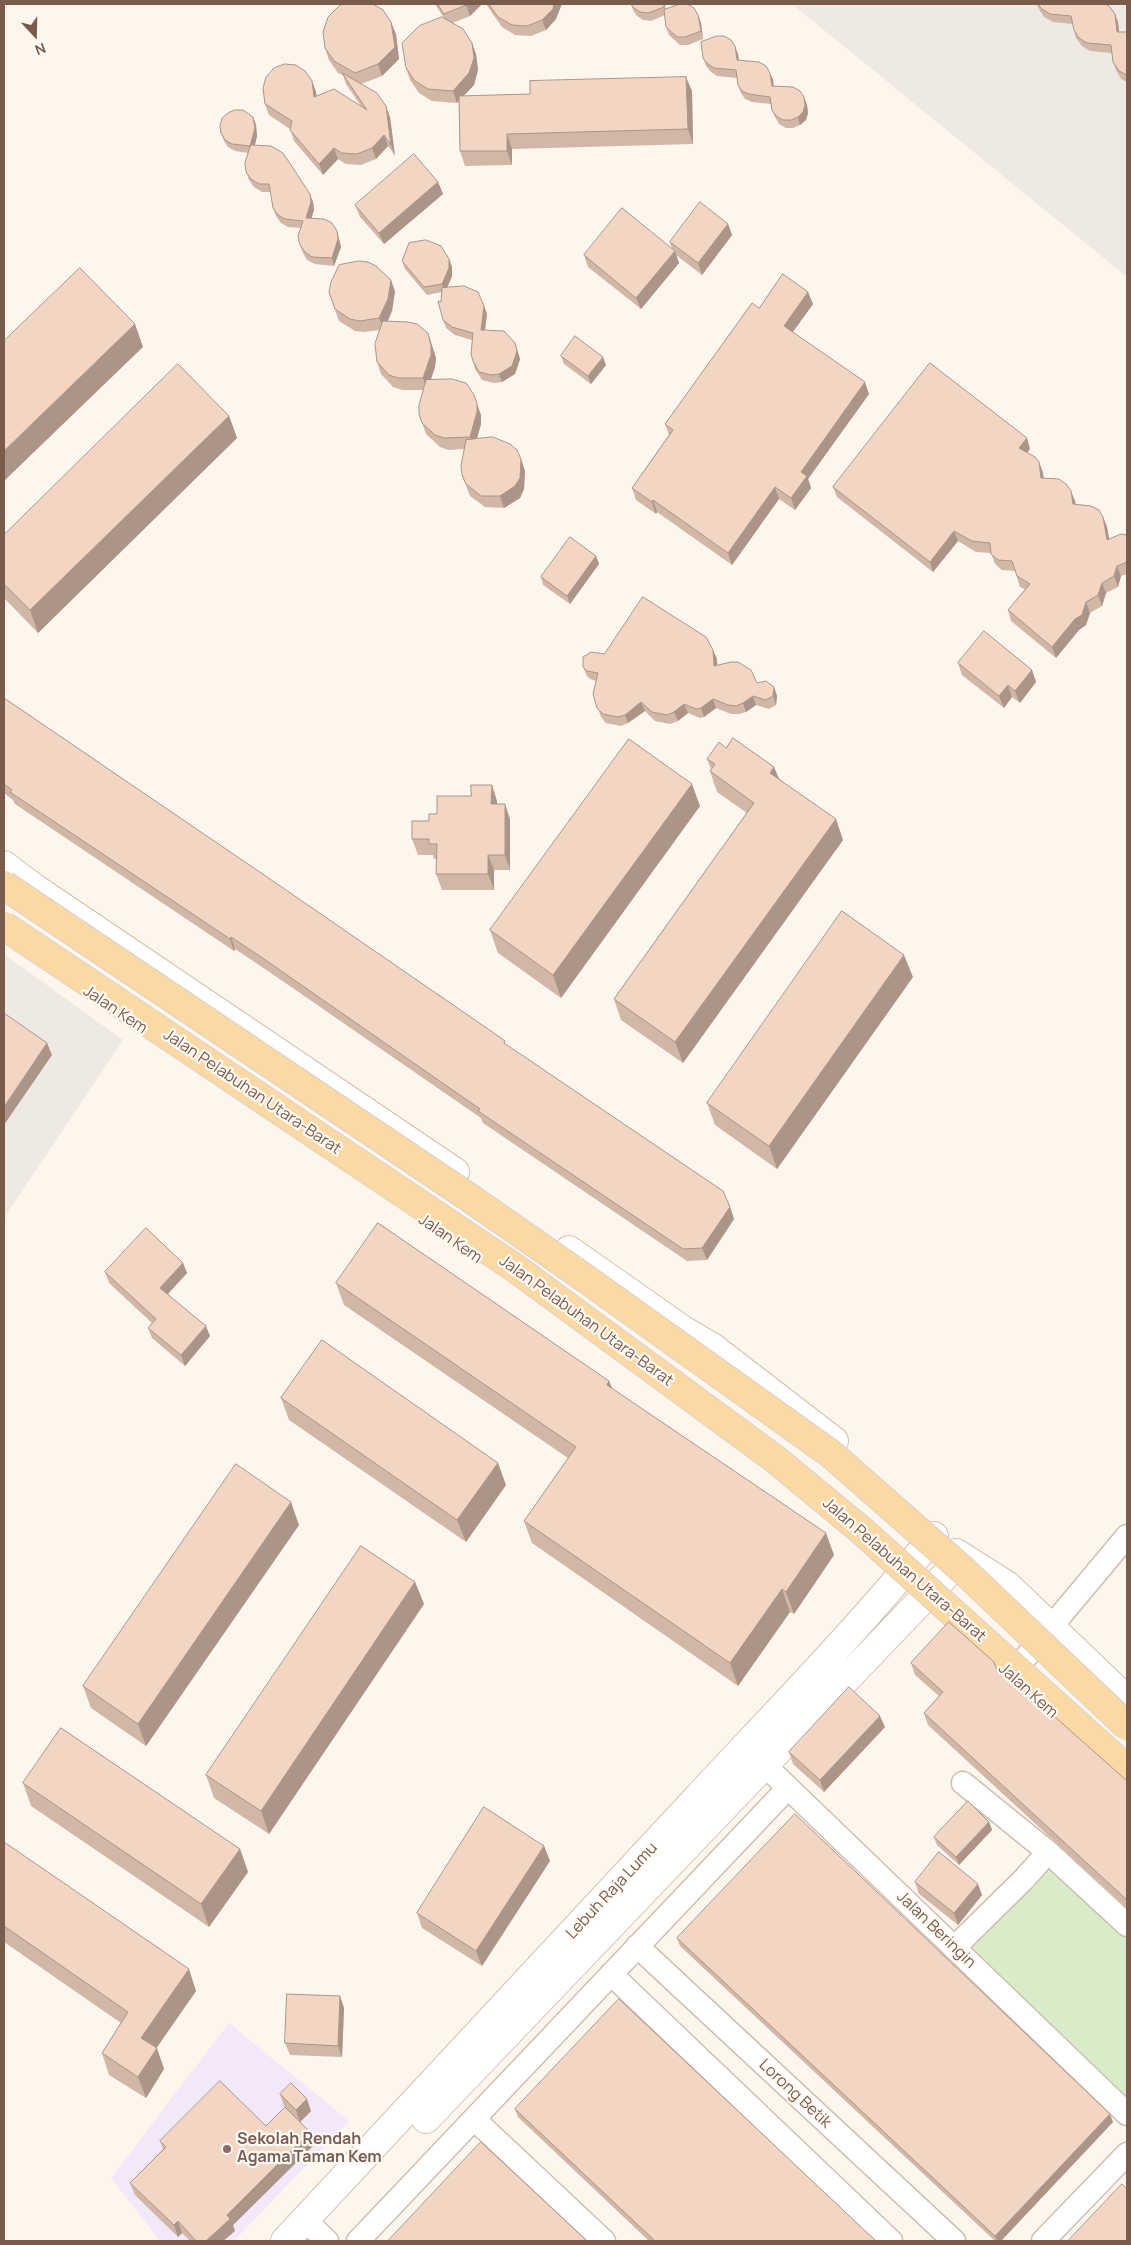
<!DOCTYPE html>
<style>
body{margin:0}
#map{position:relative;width:1131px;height:2245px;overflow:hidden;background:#fdf6ec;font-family:Manrope,sans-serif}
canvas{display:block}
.frame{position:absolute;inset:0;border:5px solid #7a5c4d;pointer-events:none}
.north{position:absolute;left:10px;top:10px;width:50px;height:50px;-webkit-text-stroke:4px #fffaf3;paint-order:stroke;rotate:159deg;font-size:14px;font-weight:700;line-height:20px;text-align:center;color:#7a5c4d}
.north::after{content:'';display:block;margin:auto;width:18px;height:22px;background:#7a5c4d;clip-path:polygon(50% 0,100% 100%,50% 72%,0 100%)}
</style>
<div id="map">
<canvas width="1131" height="2245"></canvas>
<div class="frame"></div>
<div class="north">N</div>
</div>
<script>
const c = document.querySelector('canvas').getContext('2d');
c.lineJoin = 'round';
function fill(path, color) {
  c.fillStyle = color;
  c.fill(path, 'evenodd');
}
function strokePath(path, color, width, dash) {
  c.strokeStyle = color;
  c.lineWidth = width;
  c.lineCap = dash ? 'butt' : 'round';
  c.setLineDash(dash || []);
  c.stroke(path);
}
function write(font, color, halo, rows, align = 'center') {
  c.font = font + ' Manrope,sans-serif';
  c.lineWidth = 4.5;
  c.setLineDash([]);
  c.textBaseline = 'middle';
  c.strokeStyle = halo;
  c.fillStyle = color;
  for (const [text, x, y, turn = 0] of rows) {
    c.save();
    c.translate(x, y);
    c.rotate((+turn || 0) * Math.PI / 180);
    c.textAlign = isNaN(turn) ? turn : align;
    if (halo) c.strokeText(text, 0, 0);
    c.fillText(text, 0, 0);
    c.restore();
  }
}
fill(new Path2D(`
 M792,4H1127V277Z
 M4,954L123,1040L4,1218Z`), '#efe9e4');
fill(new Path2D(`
 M229,2023L349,2121L234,2241H160L111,2178Z`), '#f3e8fa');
fill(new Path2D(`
 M1050,1867L1127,1938V2101L969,1950Z`), '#d8ecc9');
const street = new Path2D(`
 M1011,1675L1127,1536
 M753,1754L1127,2114
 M963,1783L1048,1852L1127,1925
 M637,1946L954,2241
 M954,1948L1025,1878L1048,1852
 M611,1974L891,2241
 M474,2119L604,2241
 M305,2220L327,2241
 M358,2241L788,1788
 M1043,2241L1127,2154`);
const secondary = new Path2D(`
 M4,865L33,887L455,1172
 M569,1250L683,1330L712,1347L834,1441
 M956,1553L1008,1586L1127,1700
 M426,2119L962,1558
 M285,2241C423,2093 561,1945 698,1797C778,1711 860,1627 934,1536`);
strokePath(street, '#d1beb0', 25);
strokePath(secondary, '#d6c0b0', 30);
strokePath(street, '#fff', 22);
strokePath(secondary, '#fff', 28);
const primaryBridge = new Path2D(`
 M4,885L467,1196L582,1276L831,1454L963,1570L1127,1726
 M4,926L515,1268L775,1459L862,1531L1127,1769`);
strokePath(primaryBridge, '#dad1cd', 30, []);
strokePath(primaryBridge, '#fbd9a5', 28);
fill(new Path2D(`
 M435,4H482L470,16L452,23L476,54L478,70L474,85L463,96L692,91L693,144L512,149V165L465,166L460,151L459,100L457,103L432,101L419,93L410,80L406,68L444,18Z
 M486,4H561L556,19L546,30L531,36L515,35L502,27Z
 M631,4H665L666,9L701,23L703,39L688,45H680L669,35L666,27L665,15L651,21L643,20L637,16L633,10Z
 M1037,4H1105L1115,14L1118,22L1119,32H1127V82L1121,79L1116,70L1113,62L1112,53L1090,51L1082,46L1076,38L1074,30L1073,24L1053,22L1044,17L1039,9Z
 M396,34L399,59L382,76L361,84L390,117L395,156L388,146L376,159L361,165L346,164L338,159L323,175L294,141L290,129L269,115L265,104L312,81L316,92V96L361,106L346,84L343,75L338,73L329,60L325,48Z
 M738,54L739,61L770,73L773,80V86L804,97L807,105L808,113L806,120L800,125L793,128H786L779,124L775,117L772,110L771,104L752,102L745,99L741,93L738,85L737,78L717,76L711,72L706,66L703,58Z
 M253,117L256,125L257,136L255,145L313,202L314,210L311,218L337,231L341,247L334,266L315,264L307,260L303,253L300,245L301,228L288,227L281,223L276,216L273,208L271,192H262L254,187L249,180L246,172L248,153L235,151L228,147L224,141L221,133Z
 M438,182L443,194L384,244L360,217L355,205Z
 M728,224L732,235L702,275L676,255L679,263L641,309L588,267L584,255L672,249L670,242Z
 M449,259L452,267V276L447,288L484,306L487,314L485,330L515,343L520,359L515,374L502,382L494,383L482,380L475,369L473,361L472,340L455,335L446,328L443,320L441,302L442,292L427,295L405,269L402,261Z
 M395,291L392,311L388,321L428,333L436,358L435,367L431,380L481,415V424L477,439L521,459L525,471L524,489L520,498L504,508L485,507L470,496L462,475L464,449L448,450L440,447L426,434L419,414L423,390H402L393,387L381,374L377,362L380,330L364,332L355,331L339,321L329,292Z
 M808,292L813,304L793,332L869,394L808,479L811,488L795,510L779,499L732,565L657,512L656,514L636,500L632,488L669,435L665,424L759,308Z
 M561,356L606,365L591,384L564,364Z
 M229,416L237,438L38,633L4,598V535Z
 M1030,449L1027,452L1039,462L1043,473V478L1075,501V504L1103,517L1107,527L1109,539L1127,535V574L1121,576L1118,587L1106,593L1102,606L1090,613L1086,625L1079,630L1056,658L1011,621L1008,610L1025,589L1020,587L1015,571L1002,570L995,564L991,553L976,552L958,541L933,572L837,497L833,487Z
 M596,556L599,564L570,604L543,585L541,577Z
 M713,650L717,659V666L757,683L774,687L777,696L776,705L769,709L756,705L746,712L739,714H731L716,708L704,717L700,718L688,713L678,721L670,724L655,721L645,711L628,723L621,726L606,723L601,717L593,694L596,681L590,679L587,676L583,667L604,654Z
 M958,663L1032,670L1036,682L1020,703L1012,697L1004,708L962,675Z
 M4,698L506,1045L730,1207L734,1219L707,1260L687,1261L483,1123L481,1118L268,971L235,949L234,951L15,804L13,800L4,793Z
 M726,748L774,767L779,778L843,840L683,1063L621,1020L614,999L747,813L717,792L710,771L711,769L707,759Z
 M497,801V804L510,819V870H494V890H442L436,874L437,859H434L433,855H418L412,839L429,821L437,814Z
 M700,806L561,998L498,953L490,930Z
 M913,977L777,1169L715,1125L707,1103Z
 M183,1263L187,1273L168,1294L210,1336L185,1366L152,1338L148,1328L152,1323L109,1283L105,1272Z
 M336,1283L609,1381L612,1388L834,1555L794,1614L790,1612L738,1686L532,1543L524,1521L568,1458L344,1305Z
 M281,1398L506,1485L466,1542L289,1420Z
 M299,1525L146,1746L91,1708L83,1686Z
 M415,1582L424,1604L269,1834L214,1798L206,1775Z
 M911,1663L998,1673L1127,1781V1908L928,1725L924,1713L939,1696L915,1675Z
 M885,1727L824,1792L793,1764L789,1752Z
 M23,1783L240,1849L248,1872L209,1927L31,1806Z
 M989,1822L992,1830L959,1865L937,1845L934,1837Z
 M4,1842L196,1991L156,2047L164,2069L146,2098L109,2075L102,2053L121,2023L4,1942Z
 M544,1846L550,1861L482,1966L422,1928L417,1913Z
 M915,1882L982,1895L958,1925L919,1894Z
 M677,1938L1113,2122L1001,2241H995L680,1946Z
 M340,1996L344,2008L342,2057L290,2055L285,2043Z
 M280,2094L311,2111L300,2122L284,2106Z
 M515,2109L876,2241H649L518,2117Z
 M266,2126L315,2144L233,2225L235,2231L223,2241H190L182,2233L178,2237L135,2195L130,2183L163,2149L160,2141Z`), '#d1b7a8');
fill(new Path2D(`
 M468,4H482L470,16L466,5Z
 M554,4H562L556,19L546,30L542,20Z
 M1115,14L1118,22L1120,40L1117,32Z
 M698,15L701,23L703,39L701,31Z
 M391,22L396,34L399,59L382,76L378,64Z
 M472,43L476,54L478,70L474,85L457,103L453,91Z
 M735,46L738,54L740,68L737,60Z
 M770,73L773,80L775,94L772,86Z
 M686,77L692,91L693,144L688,129Z
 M312,81L316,92L318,108L314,97Z
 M804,97L807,105L808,113L806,120L800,125L798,117Z
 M386,106L390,117L395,156L391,145Z
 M253,117L256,125L257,136L253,153L250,146Z
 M507,134L512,149V165L507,151Z
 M384,135L388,146L376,159L372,148Z
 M334,148L338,159L323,175L319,164Z
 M438,182L443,194L384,244L379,233Z
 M310,194L313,202L314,210L309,226L306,218Z
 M728,224L732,235L702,275L698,263Z
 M337,231L341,247L334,266L332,258Z
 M675,251L679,263L641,309L636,298Z
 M449,259L452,267V276L445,292L442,284Z
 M391,280L395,291L392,311L384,329L379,318Z
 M808,292L813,304L789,337L784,326Z
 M484,306L487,314L484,338L481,330Z
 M135,324L143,347L4,481V451Z
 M428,333L436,358L435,367L427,390L423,378Z
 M515,343L520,359L515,374L502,382L499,374Z
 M603,357L606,365L591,384L588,376Z
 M865,382L869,394L808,479L811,488L795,510L791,498L801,472Z
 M474,395L481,415V424L474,448L470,437Z
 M229,416L237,438L38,633L30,610Z
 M1027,438L1030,449L1023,458L1019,448Z
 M521,459L525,471L524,489L520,498L504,508L500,496Z
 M1039,462L1043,473L1045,488L1041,478Z
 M775,487L779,499L732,565L728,553Z
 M1071,491L1075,501L1077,514L1073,504Z
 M653,500L657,512L656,514L652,502Z
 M1103,517L1107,527L1111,550L1107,540Z
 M954,531L958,541L933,572L930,562Z
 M596,556L599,564L570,604L567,596Z
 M1117,566L1121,576L1118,587L1114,576Z
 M1102,583L1106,593L1102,606L1098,595Z
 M1086,602L1090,613L1086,625L1079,630L1056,658L1052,647Z
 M713,650L717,659L718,675L714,666Z
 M1032,670L1036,682L1020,703L1015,691Z
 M1008,685L1012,697L1004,708L999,696Z
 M774,687L777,696L776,705L773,696Z
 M753,696L756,705L746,712L743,703Z
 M713,699L716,708L704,717L701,708Z
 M641,702L645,711L628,723L625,715Z
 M684,704L688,713L678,721L674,712Z
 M774,767L782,788L770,773Z
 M692,784L700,806L561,998L553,975Z
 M492,785L497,801V819L491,804Z
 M505,804L510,819V870L505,855Z
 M836,819L843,840L683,1063L675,1042Z
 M488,855L494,870V890L488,874Z
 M231,937L235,949L234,951L230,939Z
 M904,955L913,977L777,1169L769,1146Z
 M47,1043L52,1055L4,1125V1107Z
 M730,1207L734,1219L707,1260L702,1248Z
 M183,1263L187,1273L164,1298L160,1288Z
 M206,1326L210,1336L185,1366L181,1355Z
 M609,1381L618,1403L607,1385Z
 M498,1463L506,1485L466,1542L457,1520Z
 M291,1502L299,1525L146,1746L138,1724Z
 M826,1533L834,1555L794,1614L786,1592Z
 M415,1582L424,1604L269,1834L261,1811Z
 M782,1589L790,1612L738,1686L730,1663Z
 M880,1716L885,1727L824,1792L820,1780Z
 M989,1822L992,1830L959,1865L956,1857Z
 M544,1846L550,1861L482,1966L476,1951Z
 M240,1849L248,1872L209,1927L201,1904Z
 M978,1884L982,1895L958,1925L954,1913Z
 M189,1969L196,1991L149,2059L141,2038Z
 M340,1996L344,2008L342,2057L338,2046Z
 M157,2048L164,2069L146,2098L138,2077Z
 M307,2099L311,2111L300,2122L296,2110Z
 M1110,2114L1113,2122L1001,2241H997L995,2236Z
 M310,2132L315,2144L233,2225L235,2231L223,2241H206L227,2215Z
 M178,2221L182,2233L178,2237L174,2225Z`), '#aa9588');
const building = new Path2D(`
 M344,4H373L383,10L391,22L395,47L378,64L355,73L334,61L325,48L323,32L328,17L339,6Z
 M438,4H468L466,5L444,14Z
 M489,4H554L553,9L542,20L527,26L512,25L498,17Z
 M631,4H664V7L648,13L640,12L634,8Z
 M680,4H687L694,8L698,15L701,31L685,37H677L666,27L664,10Z
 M1038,4H1105L1109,6L1115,14L1117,32H1127V75L1119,71L1113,62L1111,45L1087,43L1079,38L1074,30L1071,16L1050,14L1042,9Z
 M442,17L463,29L472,43L474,58L469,73L453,91L428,89L415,81L406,68L402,43L419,26Z
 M717,36H724L731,40L735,46L737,60L759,62L766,66L770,73L772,86L793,87L800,91L804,97L805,105L803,112L798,117L791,120H783L776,116L772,110L770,97L749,94L742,91L738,85L736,70L714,68L708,64L703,58L701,42Z
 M285,64L296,65L305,71L312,81L314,97L334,89L367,110L342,73L377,93L386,106L391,145L384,135L372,148L357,154L342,153L334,148L319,164L290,130L292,121L265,104L263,88L266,77L274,68Z
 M686,77L688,129L507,134V151H460L459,96L530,94V81Z
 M235,110H243L253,117L255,128L250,146L232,144L225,140L221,133L220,126L222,118L228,113Z
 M251,145L271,146L283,153L310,194L311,202L306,218L324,219L332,223L337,231L338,239L332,258L312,257L305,252L300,245L298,236L303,221L285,219L278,215L273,208L269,184H259L251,179L246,172L245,163Z
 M414,154L438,182L379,233L355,205Z
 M700,202L728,224L698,263L670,242Z
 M622,208L675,251L636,298L584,255Z
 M426,240L441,246L449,259V268L442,284L424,287L402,261L409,243Z
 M359,261L368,262L376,266L391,280L388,299L379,318L360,321L350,319L335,309L329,292L331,282L339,265Z
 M80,268L135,324L4,451V341Z
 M783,274L808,292L784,326L865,382L801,472L807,476L791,498L775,487L728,553L653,500L652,502L632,488L673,430L665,424L752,303L759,308Z
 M464,286L478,292L484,306L481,330L504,331L515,343L517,351L512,366L499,374L491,375L479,372L473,361L471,354L473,333L452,327L443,320L438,301L441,302L442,288Z
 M383,321L408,322L417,324L428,333L431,346V355L423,378H398L389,375L377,362L375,344Z
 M575,336L603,357L588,376L561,356Z
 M930,363L1027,438L1019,448L1035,457L1039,462L1041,478L1059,479L1066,484L1071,491L1073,504L1091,506L1099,510L1103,517L1107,540L1121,534L1127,535V562L1117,566L1114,576L1102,583L1098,595L1086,602L1082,615L1075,619L1052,647L1008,610L1030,584L1017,576L1012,561L998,560L991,554L990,543L972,541L954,531L930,562L833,487Z
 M178,364L229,416L30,610L4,584V535Z
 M452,379L466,383L474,395L477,403V412L470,437L444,438L435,435L422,423L419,414V405L426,380Z
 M493,437L510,444L517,450L521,459L520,478L515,486L500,496H481L466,484L462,475L461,466L466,440Z
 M570,537L596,556L567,596L541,577Z
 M643,597L706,637L713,650L714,666L731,662H738L751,670L757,683L766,681L774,687L773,696L766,700L753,696L743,703L736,706L728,705L713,699L701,708L696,709L684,704L674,712L667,715L652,712L641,702L625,715L618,717L603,714L597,708L593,694L598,673L587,671L583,667V657L591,652L604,654Z
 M984,631L1032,670L1015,691L1008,685L999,696L958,663Z
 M4,698L270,879L491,1031L505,1041L504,1043L723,1191L730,1207L702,1248L683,1249L478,1111L480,1109L264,959L231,937L230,939L10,792L12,790L4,784Z
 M733,738L774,767L770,773L836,819L675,1042L614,999L754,803L710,771L715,764L707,759L719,742L726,748Z
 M629,739L692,784L553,975L490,930Z
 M471,785H492L491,804H505V855H488V874H436L437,844H429V839H412V821H429V814H437V796H471Z
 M842,911L904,955L769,1146L707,1103Z
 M4,1013L47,1043L4,1107Z
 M378,1223L609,1381L607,1385L826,1533L786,1592L782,1589L730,1663L524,1521L576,1447L336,1283Z
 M146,1228L183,1263L160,1288L206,1326L181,1355L148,1328L156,1319L105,1272Z
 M322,1340L498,1463L457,1520L281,1398Z
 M236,1464L291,1502L138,1724L83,1686Z
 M361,1546L415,1582L261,1811L206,1775Z
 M949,1622L994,1662L998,1673L1009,1676L1127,1781V1900L924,1713L943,1692L911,1663Z
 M849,1687L880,1716L820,1780L789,1752Z
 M61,1728L240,1849L201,1904L23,1783Z
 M968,1801L989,1822L956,1857L934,1837Z
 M484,1807L544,1846L476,1951L417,1913Z
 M795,1814L1110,2114L995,2236L677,1938Z
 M4,1842L189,1969L141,2038L157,2048L138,2077L102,2053L128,2012L4,1926Z
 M939,1852L978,1884L954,1913L915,1882Z
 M287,1994L340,1996L338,2046L285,2043Z
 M619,1999L876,2241H655L515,2109Z
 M220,2081L266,2126L285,2107L310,2132L227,2215L230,2219L206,2241H196L178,2221L174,2225L130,2183L166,2147L160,2141Z
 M291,2083L307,2099L296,2110L280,2094Z
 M481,2142L587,2241H388Z
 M1122,2184L1127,2189V2241H1068Z`);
fill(building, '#f3d5c3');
strokePath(building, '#aa9588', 1);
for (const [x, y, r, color] of [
 [227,2149,5,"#8d6e63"]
]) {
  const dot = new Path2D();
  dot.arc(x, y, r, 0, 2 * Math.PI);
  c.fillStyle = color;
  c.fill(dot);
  strokePath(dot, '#fffaf3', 2);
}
write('16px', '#7a5c4d', '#fffaf3', [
 ["Jalan Kem",115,1010,34],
 ["Jalan Pelabuhan Utara-Barat",252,1092,34],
 ["Jalan Kem",450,1239,35],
 ["Jalan Pelabuhan Utara-Barat",586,1321,36],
 ["Jalan Pelabuhan Utara-Barat",904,1570,41],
 ["Jalan Kem",1028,1691,42],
 ["Lebuh Raja Lumu",612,1891,-47],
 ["Jalan Beringin",936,1930,44],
 ["Lorong Betik",795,2094,43]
]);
write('bold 16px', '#785e54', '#fffaf3', [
 ["Sekolah Rendah",237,2140],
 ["Agama Taman Kem",237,2158]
], 'left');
</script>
